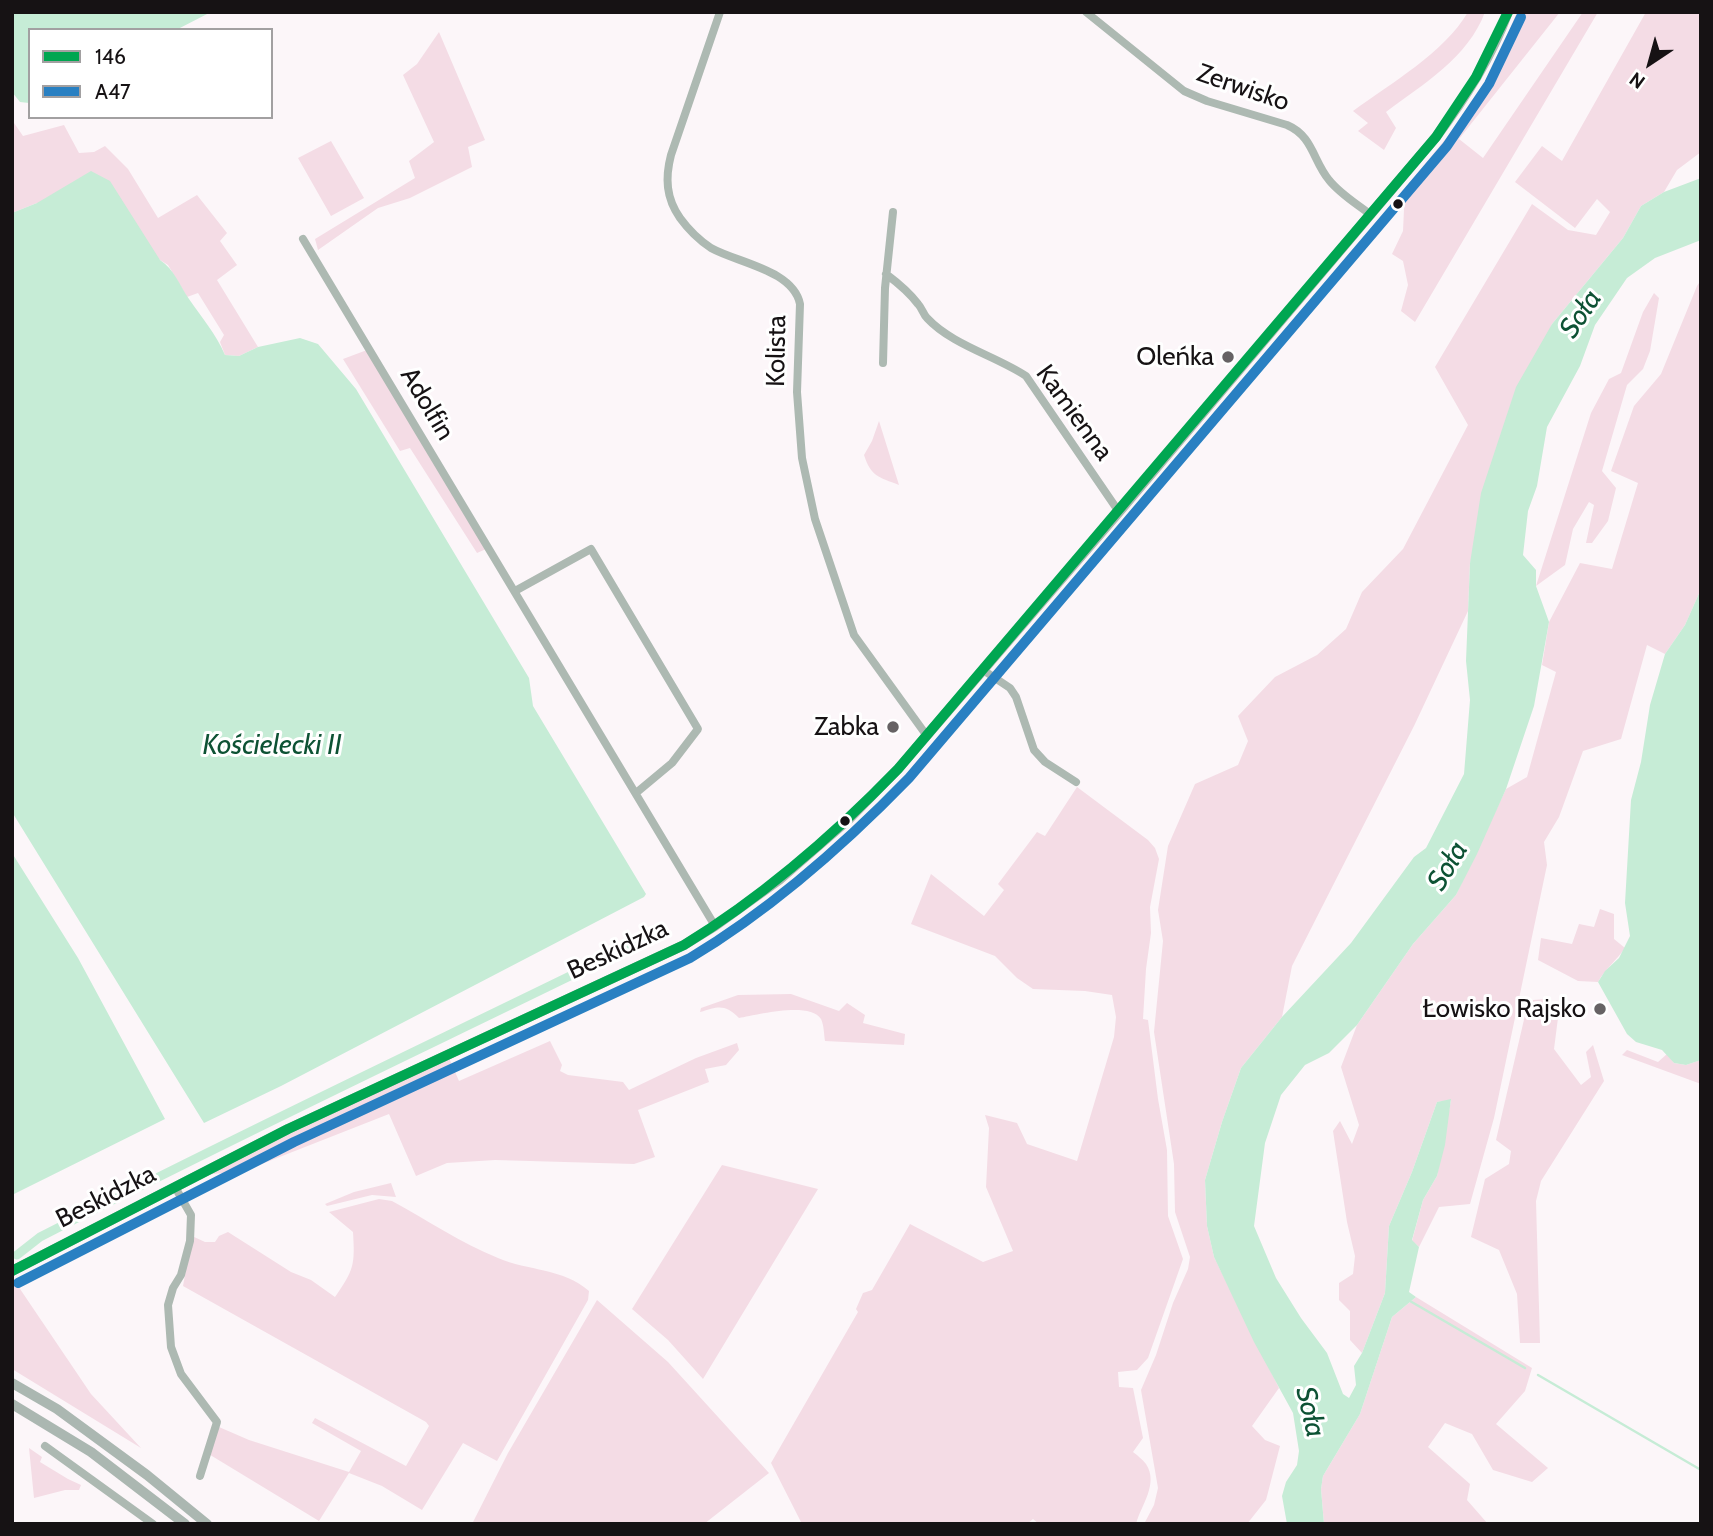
<!DOCTYPE html>
<meta charset="utf-8">
<style>
body{margin:0}
#map{position:relative;width:1713px;height:1536px;overflow:hidden;background:#fcf6f9;font-family:Cabin,sans-serif}
canvas{display:block}
.frame{position:absolute;inset:0;border:14px solid #161214;pointer-events:none}
.legend{position:absolute;left:28px;top:28px;width:245px;height:91px;box-sizing:border-box;background:#fff;border:2px solid #a2a0a1;margin:0;padding:9px 12px;list-style:none;font-size:21px;color:#161214}
.legend li{display:flex;align-items:center;gap:14px;height:35px}
.legend b{width:35px;border:2px solid #a2a0a1}
.north{position:absolute;left:1615px;top:28px;width:70px;height:70px;-webkit-text-stroke:5px #fff;paint-order:stroke;rotate:216deg;font-size:19px;font-weight:700;line-height:28px;text-align:center;color:#161214}
.north::after{content:'';display:block;margin:auto;width:24px;height:32px;background:#161214;clip-path:polygon(50% 0,100% 100%,50% 72%,0 100%)}
</style>
<div id="map">
<canvas width="1713" height="1536"></canvas>
<div class="frame"></div>
<ul class="legend">
<li><b style="height:9px;background:#00a651"></b>146</li>
<li><b style="height:9px;background:#2980c2"></b>A47</li>
</ul>
<div class="north">N</div>
</div>
<script>
const c = document.querySelector('canvas').getContext('2d');
c.lineJoin = 'round';
function fill(path, color) {
  c.fillStyle = color;
  c.fill(path, 'evenodd');
}
function strokePath(path, color, width, dash) {
  c.strokeStyle = color;
  c.lineWidth = width;
  c.lineCap = dash ? 'butt' : 'round';
  c.setLineDash(dash || []);
  c.stroke(path);
}
function write(font, color, halo, rows, align = 'center') {
  c.font = font + ' Cabin,sans-serif';
  c.lineWidth = 6;
  c.setLineDash([]);
  c.textBaseline = 'middle';
  c.strokeStyle = halo;
  c.fillStyle = color;
  for (const [text, x, y, turn = 0] of rows) {
    c.save();
    c.translate(x, y);
    c.rotate((+turn || 0) * Math.PI / 180);
    c.textAlign = isNaN(turn) ? turn : align;
    if (halo) c.strokeText(text, 0, 0);
    c.fillText(text, 0, 0);
    c.restore();
  }
}
fill(new Path2D(`
 M1468,12H1485C1468,58 1423,84 1386,112L1396,128L1384,150L1358,131L1368,123L1353,111C1391,83 1444,53 1468,12Z
 M1517,12H1560L1459,139L1483,158L1583,12H1598L1415,322L1401,311L1408,285L1403,261L1392,254L1403,231L1405,188L1457,125L1493,69Z
 M1646,12H1701V152L1677,170L1664,192L1641,206L1623,238L1552,324L1470,563L1468,611L1414,726L1292,966L1282,1017L1241,1068L1222,1122L1205,1180L1207,1226L1214,1257L1279,1388L1252,1426L1265,1440L1280,1446L1266,1500L1247,1524H1144L1154,1505L1158,1488L1141,1390L1156,1355L1173,1303L1188,1269L1190,1257L1175,1212L1174,1164L1154,1032L1163,941L1158,910L1168,846L1195,784L1238,765L1248,741L1238,716L1275,677L1317,655L1346,629L1362,592L1403,549L1468,425L1435,367L1532,204L1568,230L1596,235L1610,212L1597,199L1575,228L1515,182L1542,146L1562,161Z
 M439,32L485,140L468,147L472,167L410,198L378,208L318,250L315,239L415,178L409,161L434,142L403,75L417,64Z
 M12,120L23,136L64,125L79,153L94,152L105,146L128,169L158,218L197,195L227,233L220,241L237,265L217,280L258,347L239,356L225,355L220,342L224,335L198,293L187,297L168,265L160,260L37,203L12,213Z
 M331,141L364,198L331,216L298,158Z
 M1701,280V589L1685,625L1665,654L1647,645L1621,739L1583,751L1559,817L1544,842L1547,865L1494,1118L1470,1204L1439,1207L1419,1247L1412,1241L1423,1200L1437,1176L1451,1100L1437,1102L1412,1172L1389,1226L1385,1293L1362,1353L1350,1340V1311L1339,1300V1283L1353,1274L1355,1256L1347,1222L1333,1131L1340,1121L1352,1144L1359,1125L1341,1067L1357,1025L1413,944L1456,895L1506,789L1527,777L1556,672L1542,665L1549,622L1580,563L1612,569L1638,483L1611,471L1634,406L1661,374L1697,286Z
 M1654,293L1659,298L1650,351L1643,369L1627,385L1602,471L1616,488L1608,521L1592,543H1586L1594,505L1589,502L1573,529L1565,565L1536,586L1591,413L1609,379L1621,373L1643,312Z
 M367,350L486,549L477,553L410,448L400,451L343,359Z
 M879,421L899,485C879,477 871,477 864,455L872,441Z
 M1077,787L1148,840L1155,848L1159,859L1150,907L1151,933L1146,969L1143,1019L1148,1020L1158,1099L1167,1150L1168,1216L1183,1259L1148,1358L1137,1370L1118,1372L1119,1387L1133,1388L1143,1438L1133,1452C1137,1455 1143,1460 1146,1464C1159,1484 1141,1505 1136,1524H1039L1033,1519L1027,1524H802L771,1463L858,1312L856,1309L863,1293L872,1290L910,1224L983,1262L1013,1251L986,1187L989,1128L985,1115L1017,1123L1027,1144L1077,1161L1114,1037L1116,1017L1112,995L1085,991L1033,989L1017,978L995,956L911,924L931,874L984,916L1004,890L998,884L1037,832L1045,836Z
 M1600,909L1614,914V939L1625,948C1617,960 1605,969 1598,982L1578,981L1538,960L1541,938L1572,944L1579,924L1594,927Z
 M791,994L839,1011L847,1003L865,1015L863,1023L905,1034L904,1045L825,1041C824,1035 824,1025 821,1019C810,1001 756,1015 739,1018C724,1003 718,1007 700,1012L701,1008L738,995Z
 M1546,999L1558,1018L1554,1049L1581,1085L1591,1077L1586,1052L1593,1045L1604,1081L1541,1181L1536,1201L1540,1343H1520L1517,1294L1499,1250L1471,1237L1485,1179L1509,1164L1511,1151L1496,1140L1526,1011L1533,1000Z
 M550,1041L562,1065L560,1071L568,1075L623,1082L629,1090L696,1058L737,1043L739,1050L726,1065L705,1069L709,1082L638,1110L655,1157L634,1164L495,1160L447,1163L416,1176L389,1114L244,1171L203,1175L449,1058L459,1081Z
 M1627,1050L1658,1062L1667,1054L1674,1063L1686,1065L1701,1060V1084L1622,1055Z
 M722,1165L818,1189L703,1379L668,1340L632,1309Z
 M391,1183L396,1197L372,1195L327,1206L325,1204L354,1192Z
 M379,1199L392,1201C427,1220 461,1243 498,1258C528,1271 563,1268 589,1291L588,1300L497,1461L463,1443L422,1510L382,1486L349,1473L319,1521L207,1453L219,1427L249,1440L349,1472L361,1451L312,1423L315,1418L406,1466L429,1426L426,1422L183,1286L192,1236L205,1242H215L219,1236L228,1232L291,1272L311,1280L335,1297C354,1270 355,1265 353,1232L329,1212Z
 M16,1283L91,1394L141,1448L12,1369V1285Z
 M1416,1297L1532,1368L1525,1391L1496,1424L1548,1468L1532,1482L1493,1470L1472,1434L1445,1423L1428,1447L1470,1484L1467,1500L1488,1524H1324L1321,1489L1323,1476L1360,1414L1392,1317Z
 M597,1300L668,1362L769,1473L704,1524H472L508,1453Z
 M29,1448L42,1457L40,1462L68,1479L81,1485L79,1490H65L34,1498Z`), '#f4dce5');
fill(new Path2D(`
 M12,12H211L176,30H30L29,103L20,102L12,92Z
 M91,171L110,181L160,260C174,269 180,286 189,299C202,318 216,334 225,355L239,356L258,347L300,338L318,344L356,389L529,678L533,706L646,894L644,897L281,1086L204,1123L12,812V213L37,203Z
 M1701,178V240L1655,258L1627,278L1595,325L1580,366L1547,427L1537,486L1528,511L1523,555L1536,570V586L1549,622L1534,706L1506,789L1477,854L1456,895L1413,944L1357,1025L1329,1053L1305,1065L1281,1095L1265,1143L1254,1226L1276,1278L1301,1318L1327,1353L1343,1394L1349,1398L1356,1385L1354,1366L1362,1353L1385,1293L1389,1226L1412,1172L1437,1102L1451,1099L1445,1145L1437,1176L1423,1200L1412,1240L1419,1247L1409,1292L1416,1297L1392,1317L1360,1414L1323,1476L1321,1489L1324,1524H1287L1282,1496L1286,1482L1297,1465L1299,1451L1293,1413L1254,1342L1214,1257L1207,1226L1205,1180L1222,1122L1241,1068L1282,1017L1351,943L1414,857L1426,848L1464,774L1470,700L1466,661L1470,563L1481,493L1516,387L1552,324L1623,238L1641,206L1664,192Z
 M1701,589V1060L1686,1065L1674,1063L1662,1050L1636,1042L1627,1034L1598,982L1605,971L1619,958L1630,936L1625,903L1631,800L1641,762L1650,705L1665,654L1685,625Z
 M12,853L78,958L165,1119L12,1195Z`), '#c6ecd6');
strokePath(new Path2D(`
 M1410,1301L1525,1368
 M1538,1375L1701,1470`), '#c6ecd6', 2.5);
strokePath(new Path2D(`
 M17,1255L40,1237C245,1131 455,1033 662,931`), '#c6ecd6', 9);
strokePath(new Path2D(`
 M720,12L671,155C665,178 666,198 680,218C688,229 699,240 711,248C738,263 793,270 800,304L797,392L802,458L815,519L854,635L927,736
 M1086,12L1184,91L1207,101L1287,125C1313,136 1313,161 1329,180C1340,194 1357,204 1371,215
 M303,239L715,926
 M886,274C898,283 909,292 918,304C922,308 923,314 927,318C952,345 996,356 1026,376L1119,512
 M883,363L885,288L893,212
 M515,591L591,549L698,729L672,763L636,793
 M983,670L1010,688L1016,697L1034,750L1045,762L1076,782
 M175,1187L191,1215L190,1241L181,1275L173,1288L168,1305L171,1347L181,1374L217,1422L200,1476
 M45,1446L153,1524`), '#adb9b2', 8);
strokePath(new Path2D(`
 M12,1271L288,1129L684,945L715,926L779,880L848,820L898,769L1119,512L1436,137C1465,98 1491,58 1508,12
 M12,1383L57,1409L147,1475L207,1524
 M12,1404L91,1452L185,1524`), '#abb7b1', 10);
strokePath(new Path2D(`
 M12,1271L288,1129L684,945C764,896 833,836 898,769L1436,137L1476,77L1508,12`), '#00a651', 10);
strokePath(new Path2D(`
 M18,1283L294,1142L690,958C772,909 843,846 909,778L1447,146L1489,84L1521,17`), '#2980c2', 10);
for (const [x, y, r, color] of [
 [1398,204,6,"#161214"],
 [1228,357,7,"#666264"],
 [893,727,7,"#666264"],
 [845,821,6,"#161214"],
 [1600,1009,7,"#666264"]
]) {
  const dot = new Path2D();
  dot.arc(x, y, r, 0, 2 * Math.PI);
  c.fillStyle = color;
  c.fill(dot);
  strokePath(dot, '#fff', 2.5);
}
write('26px', '#161214', '#fff', [
 ["Zerwisko",1243,88,19],
 ["Kolista",777,351,-89],
 ["Adolfin",427,404,59],
 ["Kamienna",1074,413,54],
 ["Beskidzka",618,950,-25],
 ["Beskidzka",106,1197,-27]
]);
write('26px', '#161214', '#fff', [
 ["Oleńka",1214,357],
 ["Zabka",879,727],
 ["Łowisko Rajsko",1586,1009]
], 'right');
write('italic 28px', '#0d5234', '#fff', [
 ["Soła",1581,314,-56],
 ["Kościelecki II",272,746],
 ["Soła",1448,866,-59],
 ["Soła",1310,1412,77]
]);
</script>
